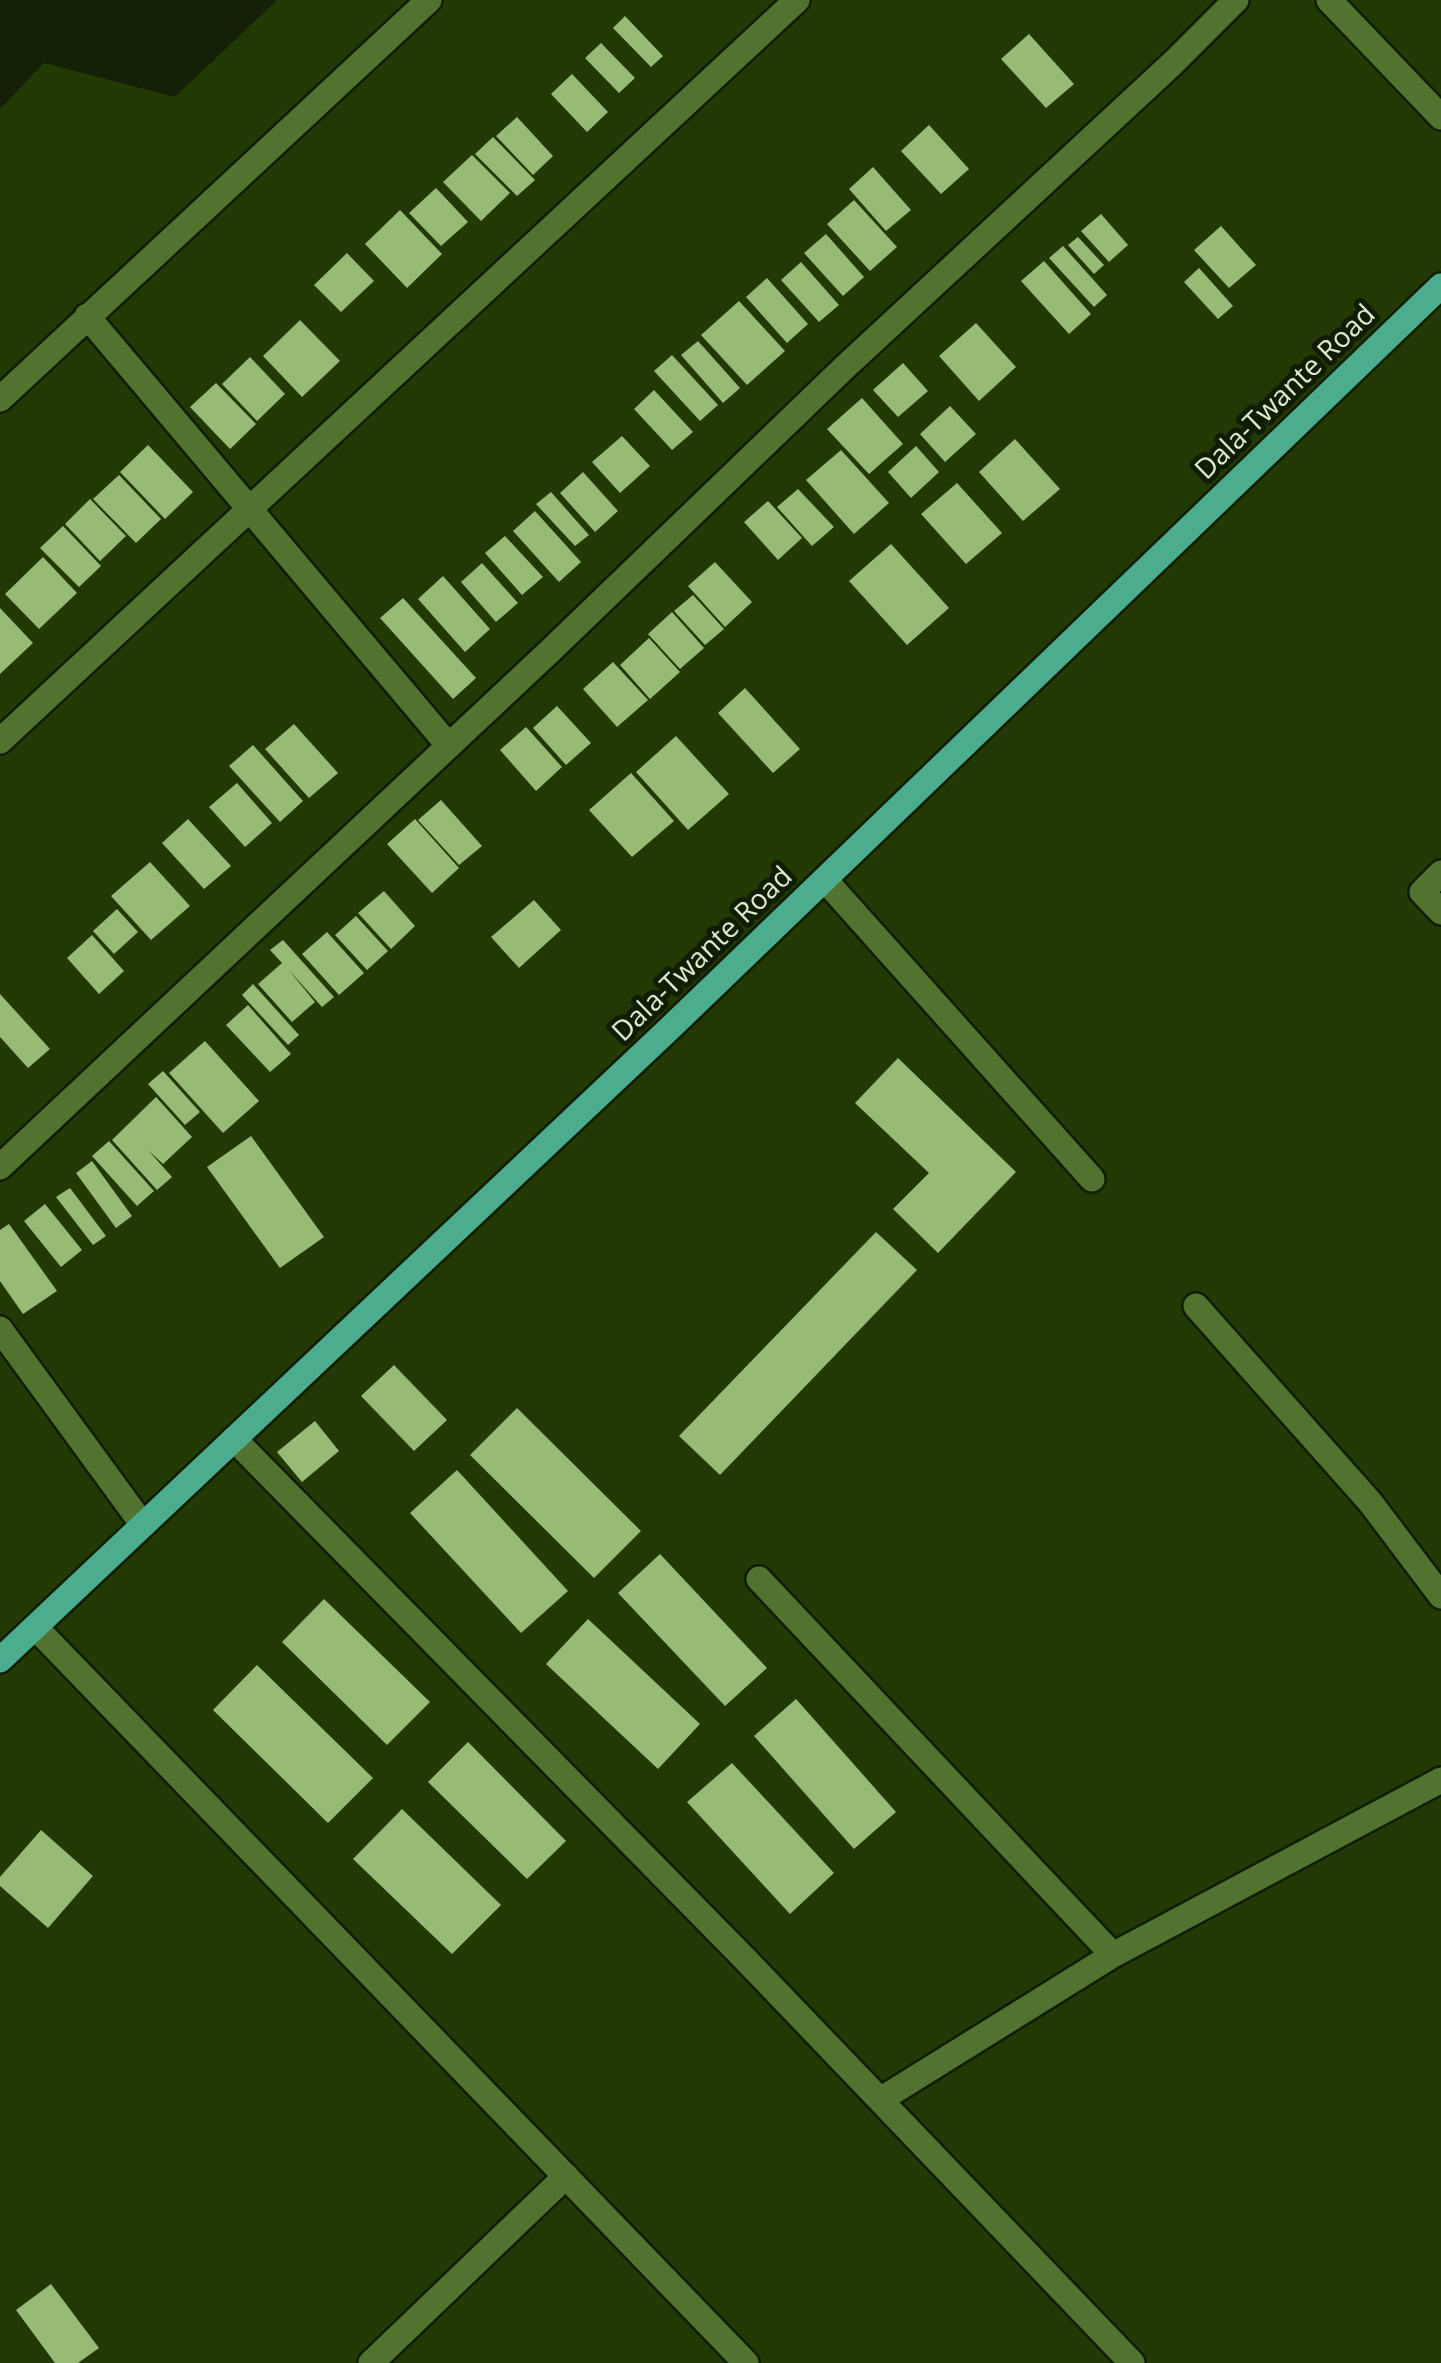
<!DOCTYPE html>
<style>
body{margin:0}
canvas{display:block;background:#223904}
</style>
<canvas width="1441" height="2363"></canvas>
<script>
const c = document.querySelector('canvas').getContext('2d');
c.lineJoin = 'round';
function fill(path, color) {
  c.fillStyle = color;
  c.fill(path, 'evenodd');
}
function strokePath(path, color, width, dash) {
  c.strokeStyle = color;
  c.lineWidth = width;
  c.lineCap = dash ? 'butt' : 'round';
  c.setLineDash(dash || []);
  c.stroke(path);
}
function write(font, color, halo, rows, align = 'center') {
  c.font = font + ' "Open Sans",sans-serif';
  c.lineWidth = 10;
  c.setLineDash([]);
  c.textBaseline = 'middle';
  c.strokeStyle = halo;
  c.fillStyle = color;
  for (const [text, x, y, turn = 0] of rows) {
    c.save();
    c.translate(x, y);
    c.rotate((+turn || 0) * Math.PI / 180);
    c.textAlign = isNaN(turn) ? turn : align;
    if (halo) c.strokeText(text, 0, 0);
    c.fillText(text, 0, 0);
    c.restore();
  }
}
fill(new Path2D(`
 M0,0H277L175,97L44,63L0,109Z`), '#152107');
fill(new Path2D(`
 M625,16L663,56L651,67L613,28Z
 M1029,34L1074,84L1046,108L1001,59Z
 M601,43L635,78L619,93L585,58Z
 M572,74L608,112L587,132L551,94Z
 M517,117L553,156L533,175L496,136Z
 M929,125L969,169L941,194L901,151Z
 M493,137L535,180L517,196L475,154Z
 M472,155L510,193L481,221L443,182Z
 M873,167L911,210L886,231L849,189Z
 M436,188L468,222L441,246L409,213Z
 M854,200L897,247L870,271L827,224Z
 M400,210L442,254L407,288L365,244Z
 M1101,214L1128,245L1109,262L1081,231Z
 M1221,226L1256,265L1229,288L1194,250Z
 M826,234L864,277L843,296L804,253Z
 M1078,237L1104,265L1094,274L1068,245Z
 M1063,246L1107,295L1094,307L1049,258Z
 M347,253L374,281L341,312L314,285Z
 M1044,261L1091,314L1069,334L1021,281Z
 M801,262L839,305L819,322L781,280Z
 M1199,268L1233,306L1218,319L1184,282Z
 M767,278L808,324L787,343L746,297Z
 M739,301L785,351L747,385L701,335Z
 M300,320L340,361L302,397L263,356Z
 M976,323L1016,367L979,401L939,356Z
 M698,341L740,388L723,403L681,355Z
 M672,355L718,405L700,421L654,371Z
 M250,357L285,394L257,421L222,384Z
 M903,363L928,391L898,417L873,390Z
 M216,383L256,424L230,449L190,407Z
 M654,390L693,432L672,450L634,409Z
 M862,398L903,444L869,474L827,429Z
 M950,406L976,434L945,462L920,434Z
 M622,436L650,466L620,493L592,462Z
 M1015,439L1060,489L1023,521L979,472Z
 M148,445L193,492L165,519L120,472Z
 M916,446L939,472L911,498L888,472Z
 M841,450L889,503L854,534L806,480Z
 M583,472L618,511L595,532L560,493Z
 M119,475L161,519L136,543L93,499Z
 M957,483L1002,533L966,564L921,514Z
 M798,489L834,527L812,546L777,507Z
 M551,492L589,535L575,546L536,504Z
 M90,499L126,536L100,561L65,524Z
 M768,501L802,538L778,560L744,522Z
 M535,511L581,562L559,582L513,531Z
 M63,526L101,566L79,587L40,548Z
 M505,536L543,577L522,595L485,553Z
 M891,544L949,608L907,645L849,581Z
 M43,557L77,593L39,629L5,594Z
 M715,562L752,602L725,627L688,586Z
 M482,563L518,603L496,622L461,582Z
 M443,576L490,629L465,652L418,599Z
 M693,595L724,629L705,645L674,611Z
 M403,598L476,678L453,699L380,618Z
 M0,608L33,643L0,674Z
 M672,612L704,648L680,669L648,634Z
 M649,638L680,672L650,699L620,665Z
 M613,662L648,700L617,727L583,689Z
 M745,688L800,749L773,773L718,713Z
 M557,706L591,743L566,765L533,728Z
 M294,724L338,773L309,798L265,749Z
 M526,727L562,767L536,791L500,750Z
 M676,736L729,794L688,830L636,772Z
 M253,745L303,801L280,822L229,766Z
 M631,773L674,821L632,857L589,810Z
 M237,783L272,823L245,847L209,807Z
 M441,800L482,846L459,865L418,820Z
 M188,819L231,866L204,889L162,843Z
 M415,819L459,868L432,893L387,844Z
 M150,862L190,906L151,940L111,896Z
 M384,891L415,926L391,949L358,913Z
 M534,900L561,930L519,968L491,937Z
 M117,909L138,932L114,954L93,931Z
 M356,916L388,951L367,970L335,935Z
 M327,932L364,973L339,995L302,954Z
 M92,935L124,971L99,994L67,958Z
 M283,940L334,997L322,1007L288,969L315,1002L292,1022L258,984L282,963L270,950Z
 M253,984L299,1035L288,1045L242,995Z
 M0,994L50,1049L28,1068L0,1037Z
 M248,1005L291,1054L270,1072L226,1025Z
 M205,1041L259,1101L223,1133L169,1073Z
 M898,1058L1016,1172L938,1253L893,1209L929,1173L855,1103Z
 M163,1071L200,1112L185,1125L148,1084Z
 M156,1097L192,1137L163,1164L148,1150L172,1177L157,1190L112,1140Z
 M251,1136L324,1237L280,1268L207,1167Z
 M109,1141L154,1191L137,1206L92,1156Z
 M92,1161L132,1216L116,1228L76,1173Z
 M70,1188L106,1236L93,1245L56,1197Z
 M45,1204L82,1250L61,1267L24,1221Z
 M9,1224L57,1291L23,1314L0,1281V1230Z
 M876,1232L917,1270L720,1475L679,1436Z
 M394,1365L447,1420L414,1451L361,1396Z
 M517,1408L641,1531L594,1578L470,1455Z
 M315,1421L339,1451L302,1482L277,1452Z
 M457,1470L568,1591L521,1633L410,1513Z
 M660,1554L767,1668L725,1706L618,1593Z
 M324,1599L430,1702L387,1745L282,1642Z
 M588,1619L700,1724L658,1769L546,1664Z
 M257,1665L373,1778L328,1823L213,1710Z
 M796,1699L896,1812L854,1849L754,1736Z
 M468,1742L566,1841L527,1879L428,1782Z
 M732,1763L834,1873L790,1914L687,1802Z
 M402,1809L501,1905L452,1954L353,1859Z
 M41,1830L93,1876L48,1928L0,1886V1877Z
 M51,2284L99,2348L78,2363H55L16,2310Z`), '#97ba75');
const minor = new Path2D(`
 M1329,0L1441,117
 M87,316L449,746
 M0,399L429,0
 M0,741L797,0
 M1441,873L1422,892L1441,912
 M825,880L1092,1179
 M0,1167L550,651L845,367L1173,63L1236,0
 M1196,1306L1370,1502L1441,1596
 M0,1329L143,1525
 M234,1439L745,1959L1132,2363
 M759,1579L1113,1955
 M35,1627L746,2363
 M880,2100L1113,1955L1441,1780
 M371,2363L566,2176`);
const major = new Path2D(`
 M0,1660L669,1029L1441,286`);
strokePath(minor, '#0f1e00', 30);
strokePath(major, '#0f1e00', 30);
strokePath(minor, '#527230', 25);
strokePath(major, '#4cac8e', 25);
write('28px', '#daedca', '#111d03', [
 ["Dala-Twante Road",1286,393,-44],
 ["Dala-Twante Road",703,955,-44]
]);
</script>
